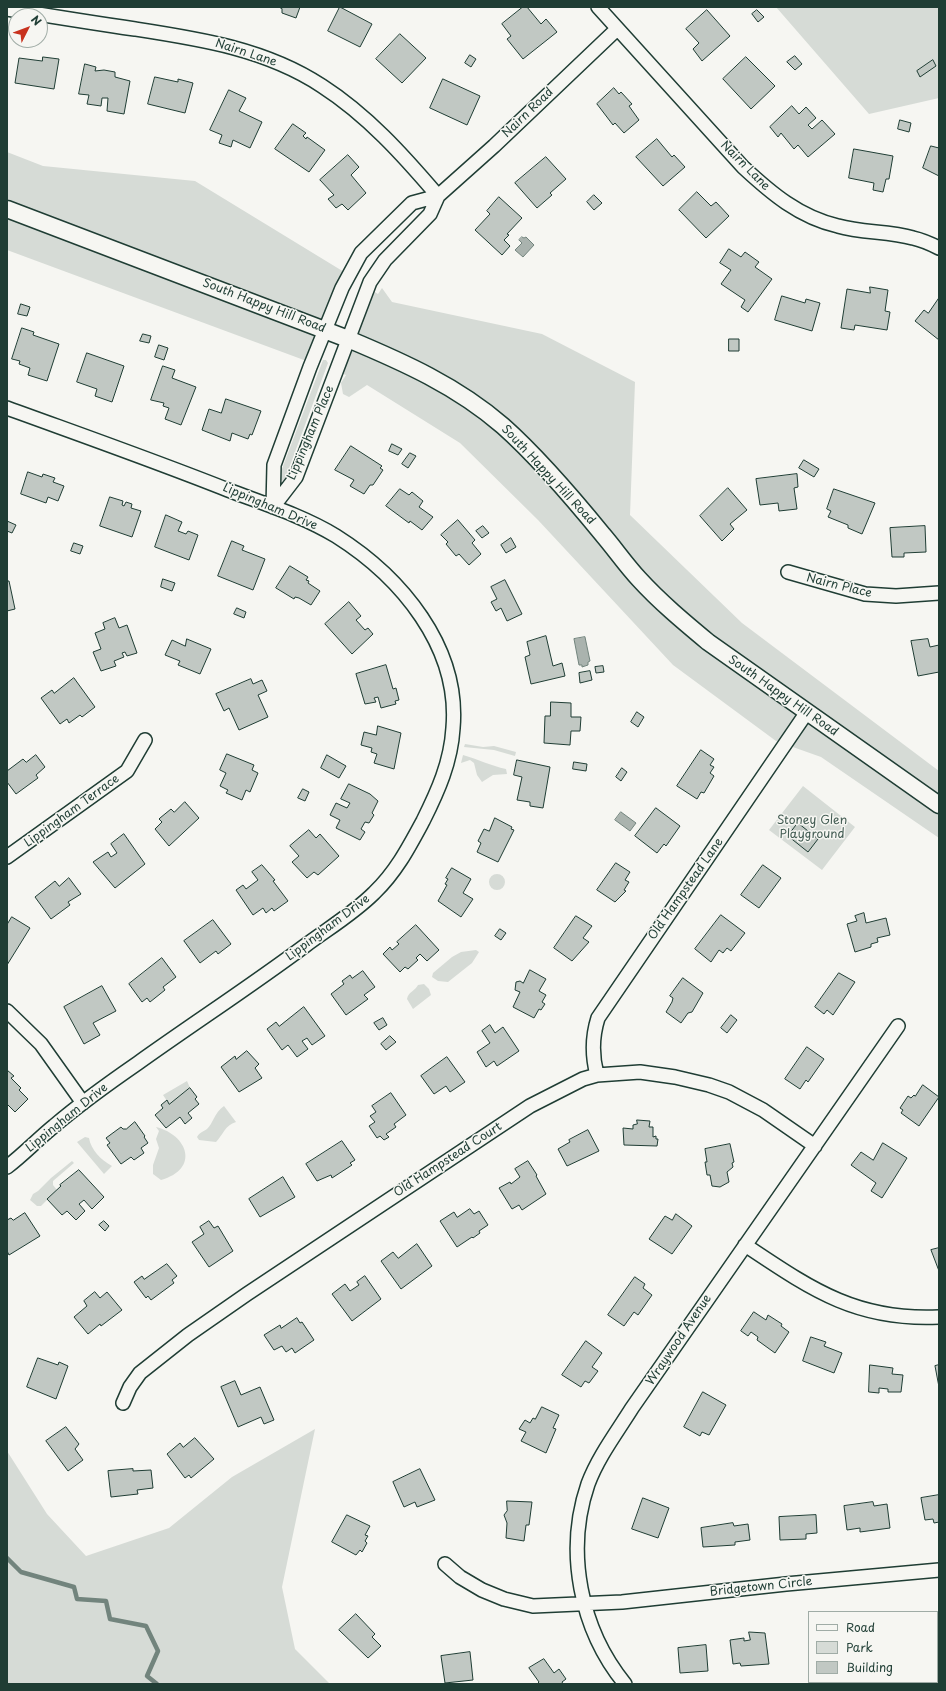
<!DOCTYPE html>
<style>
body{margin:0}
#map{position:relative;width:946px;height:1691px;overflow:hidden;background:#f6f6f2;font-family:"Playpen Sans",sans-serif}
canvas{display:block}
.frame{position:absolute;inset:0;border:8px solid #1f3d34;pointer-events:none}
.legend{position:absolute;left:808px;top:1611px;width:130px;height:72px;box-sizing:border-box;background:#f6f6f2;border:1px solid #a0aca6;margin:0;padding:5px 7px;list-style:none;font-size:12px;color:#1f3d34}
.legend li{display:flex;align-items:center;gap:8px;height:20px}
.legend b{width:20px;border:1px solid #a0aca6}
.north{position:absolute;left:8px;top:8px;width:40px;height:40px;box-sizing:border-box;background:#f6f6f2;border:1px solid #a0aca6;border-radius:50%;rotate:48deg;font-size:11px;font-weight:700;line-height:16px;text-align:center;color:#1f3d34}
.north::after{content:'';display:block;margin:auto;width:14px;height:18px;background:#c8321e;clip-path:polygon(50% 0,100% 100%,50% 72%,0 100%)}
</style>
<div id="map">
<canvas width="946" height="1691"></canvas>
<div class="frame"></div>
<ul class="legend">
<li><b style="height:5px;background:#f6f6f2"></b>Road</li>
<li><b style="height:11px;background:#d6dbd6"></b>Park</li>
<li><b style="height:11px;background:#c1c8c3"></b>Building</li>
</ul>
<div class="north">N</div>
</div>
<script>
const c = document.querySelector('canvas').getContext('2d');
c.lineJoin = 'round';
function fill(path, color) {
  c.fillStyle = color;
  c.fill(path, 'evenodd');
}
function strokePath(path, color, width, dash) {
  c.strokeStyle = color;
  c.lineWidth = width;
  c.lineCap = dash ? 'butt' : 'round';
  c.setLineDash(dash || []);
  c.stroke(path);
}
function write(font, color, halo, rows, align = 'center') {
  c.font = font + ' "Playpen Sans",sans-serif';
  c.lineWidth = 3;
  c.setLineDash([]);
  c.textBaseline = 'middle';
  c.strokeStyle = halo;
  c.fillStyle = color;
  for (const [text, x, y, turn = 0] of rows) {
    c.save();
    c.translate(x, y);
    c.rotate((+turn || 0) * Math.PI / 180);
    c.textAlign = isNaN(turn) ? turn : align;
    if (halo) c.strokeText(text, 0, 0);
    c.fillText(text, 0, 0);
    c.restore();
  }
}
fill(new Path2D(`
 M776,7H939V98L869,114Z
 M7,152L43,166L195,181L349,275L312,363L7,250Z
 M368,288L378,294L382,288L392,302L542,334L635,382L630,515L742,623L939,771V838L821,757L776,741L673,665L538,520L460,443L367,385L349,397L343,394L341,383L346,375L337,371Z
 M323,360H326L328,363L285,479L282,481L279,477Z
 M465,744L483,747L494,746L516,752L515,756L494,750L464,747Z
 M463,755C478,759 491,766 506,769L507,774L493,775L482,782L477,775L474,763L470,760L461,763Z
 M803,786L855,827L822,870L769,830Z
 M489 882a8 8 0 1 1 16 0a8 8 0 1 1-16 0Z
 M476,950L479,952L472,963L448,982L438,981L432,977L433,973L452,957L461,952Z
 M424,984L429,989L431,995L413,1009L407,999C408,992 415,991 418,985Z
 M187,1081L190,1088L169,1104L163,1095Z
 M224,1106L236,1122C225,1125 223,1135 216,1142L199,1140L197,1137C200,1132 203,1132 207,1129C213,1124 214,1113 224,1106Z
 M156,1127C188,1135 200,1169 161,1180L153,1174V1165L159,1148L156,1139L159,1131Z
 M85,1137L89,1138C91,1150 101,1160 112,1166L104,1174L77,1142Z
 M72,1161L74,1163L53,1181V1185L57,1190L41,1206H37L30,1200L33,1194L38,1191L51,1178Z
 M315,1429L282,1587L295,1649L330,1684H7V1451L47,1514L86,1556L169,1528L232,1477Z`), '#d6dbd6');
const water = new Path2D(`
 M522,237L524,238L526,237L534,245L523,257L515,250L522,243L519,240Z
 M585,637L590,661L588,662V665L582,667V665H579L574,639Z
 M621,812L636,823L630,831L615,820Z`);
fill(water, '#aab3ae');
strokePath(water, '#72847d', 1);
strokePath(new Path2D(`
 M7,1558L21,1572L74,1587L77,1599L106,1601L110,1619L146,1626L158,1651L147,1676L157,1684`), '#72847d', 4.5);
const building = new Path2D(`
 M279,7H300L296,18L282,13V9Z
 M340,7L372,24L360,47L328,31Z
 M523,7H527L541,24L546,19L557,32L523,59L507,39L511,36L502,24Z
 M707,10L730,36L702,61L693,49L699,43L686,29Z
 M757,10L764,17L758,22L752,14Z
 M400,34L426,58L402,83L376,59Z
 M470,55L476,59L471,67L465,63Z
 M795,56L802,64L795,70L787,62Z
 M43,57L59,59L54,89L15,83L19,58L42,61Z
 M746,57L775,86L751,109L723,79Z
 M933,60L936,66L920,77L917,71Z
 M85,64L96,67L95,71L104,70L115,72V77L130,81L124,114L107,111L108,98H102L101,106L87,104L89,95L79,94Z
 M155,77L178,82V79L193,83L185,113L148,104Z
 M443,79L480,96L467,125L430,108Z
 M614,88L619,94L621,92L632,104L629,106L639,120L624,133L615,123L613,125L597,104Z
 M229,90L246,98L239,111L262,122L250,148L233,140L231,147L219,143L222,135L210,130Z
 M792,106L799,114L806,107L816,118L808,125L812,129L822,120L835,134L808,157L798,145L794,149L781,133L778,137L770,127Z
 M900,120L911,123L909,132L898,129Z
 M293,124L306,133L303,136L306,139L307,137L325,150L309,172L275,149Z
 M657,139L672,157L674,155L685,167L663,186L636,157Z
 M931,146L939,148V147V176L923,168Z
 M854,149L893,156L889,179H886L883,192L873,190L874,183L849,178Z
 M348,155L359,167L351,175L366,193L348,210L342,204L336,208L328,199L334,195L320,180Z
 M546,157L566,179L550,193L552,195L537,208L515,183Z
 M697,192L711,206L716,202L729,216L706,238L679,210Z
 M594,195L602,203L594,210L587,202Z
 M499,197L522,218L507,234L509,235L504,240L510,246L502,255L475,230L490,214L487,211Z
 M729,249L741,257L745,252L759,262L755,267L772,279L748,312L741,307L745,300L721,284L731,270L720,263Z
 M870,287L888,290L885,311L890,312L887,330L855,325L854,330L841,328L847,289L870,293Z
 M782,296L805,303L806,299L820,303L812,331L775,320Z
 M939,298V340L915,321L924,310L928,313Z
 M21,304L30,307L27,316L18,314Z
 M22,328L34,332L33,335L59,344L47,381L28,375L30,368L19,364L20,361L12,359Z
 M143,334L151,336L149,343L140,341Z
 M729,339H739V351H729Z
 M159,345L168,348L164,360L155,357Z
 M87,353L124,366L112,402L95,396L97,389L77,382Z
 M163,366L175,370L172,378L196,387L181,425L165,419L169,408L163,406L164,403L151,400Z
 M226,399L261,411L252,435L250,434L248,439L232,433L230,441L202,430L209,409L221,413Z
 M392,444L402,449L398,455L389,451Z
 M351,446L382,466L380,468L383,470L373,485H370L364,494L350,486L354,480L335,470Z
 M410,453L416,456L408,468L402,464Z
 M804,460L819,469L814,477L799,468Z
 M28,472L42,477L43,474L55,478L53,482L64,486L58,501L48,497L46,503L21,494Z
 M797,474L798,487L794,488L797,509L779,511L778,503L760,505L756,479Z
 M728,488L747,510L730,524L734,529L722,541L700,516Z
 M400,489L409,495L412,492L423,501L419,507L433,517L422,530L410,521L409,523L386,506Z
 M834,489L875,503L862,534L848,528V525L828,517L831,511L827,509Z
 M110,497L123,501L122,505L124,506L126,502L132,504L131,508L141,511L132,537L100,526Z
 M166,515L182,522L178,531L186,534L188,531L198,535L189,560L155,547Z
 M458,520L475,540L472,543L481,554L469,565L459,554L456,556L446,544L448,542L441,535Z
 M7,521L16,525L12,533L7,531Z
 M483,526L489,533L482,538L476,531Z
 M925,526L926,552L904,553V557H892L890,528Z
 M511,538L516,547L506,553L501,545Z
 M232,541L244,546L242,550L265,559L253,590L218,576Z
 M74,543L83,546L80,554L71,551Z
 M290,566L308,577L306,580L309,581L308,583L320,591L311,605L299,598L295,597L294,599L276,588Z
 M163,579L175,583L172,591L161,587Z
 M505,580L522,614L507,621L501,608L496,611L491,602L497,599L491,587Z
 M7,581H9L15,609L7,611Z
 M349,602L361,616L356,620L365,630L368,628L373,634L352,654L325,624Z
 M237,608L246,612L244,618L234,614Z
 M115,618L119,628L127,625L137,653L127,656L125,652L122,653L124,657L114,661L116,666L101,671L93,652L101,649L95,633L105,629L103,623Z
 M546,636L553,666L562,663L565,676L531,684L525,657L530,655L527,642Z
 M187,639L211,649L200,674L178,665L180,661L165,655L172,640L185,646Z
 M928,639L930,647L939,645V672L918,676L911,641Z
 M386,665L393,689L396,688L399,700L395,701L396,704L381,708L378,697L374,698L376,702L365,704L356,674Z
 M603,666L604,672L596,673L595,667Z
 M590,671L592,680L580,683L579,673Z
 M74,678L95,707L82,717L80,715L69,723L67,719L60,724L41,698L52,690L54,693Z
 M251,679L253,684L262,680L267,691L258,695L268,717L239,730L229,708L224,711L216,694Z
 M551,702L571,703V717H581L580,731H571L570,745L544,743L545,716H550Z
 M637,712L644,717L638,727L631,722Z
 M378,726L401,733L394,769L374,763L377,754L371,752L372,748L361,745L364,732L376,735Z
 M701,750L714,759L710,765L714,767L710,773L714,776L704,793L701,792L697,799L677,786Z
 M227,754L254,765L252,770L258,773L250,792L246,790L242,800L226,793L228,790L220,786L226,773L220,770Z
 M36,755L45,767L36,775L38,778L16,794L7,782V771L23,759L26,762Z
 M327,755L346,766L339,778L321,768Z
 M517,760L550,767L543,808L530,806V802L517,800L522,777L514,775Z
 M574,762L587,764L586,771L573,769Z
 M622,768L627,772L621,781L616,777Z
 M349,784L370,794L378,801L372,813L374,815L369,823L365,822L361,829L365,832L360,840L336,828L340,820L330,815L336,803L347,808L350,803L341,799Z
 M303,789L309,792L305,801L298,798Z
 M185,802L199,818L169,846L155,829L162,822L159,819L160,818L171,809L174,812Z
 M656,808L680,826L666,846L664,844L657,853L635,836Z
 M495,818L512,827L511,829L514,830L498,862L477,852L481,843L478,841L484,829L489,831Z
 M798,823L818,839L808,852L788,836Z
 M309,830L316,838L320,834L339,856L318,875L314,872L307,878L292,862L299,856L290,846Z
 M124,834L145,864L115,888L93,862L108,852L111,857L117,853L111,844Z
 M616,863L630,872L625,880L629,882L624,890L626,891L615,902L597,890Z
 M262,865L275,880L273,881L288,901L274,911L272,908L266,913L263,908L253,915L236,890L243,885L246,889L258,880L252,872Z
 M763,865L781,878L759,908L741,895Z
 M452,868L471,879L463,893L473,899L461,917L438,901L447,885L445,884L448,879L446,878Z
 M69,878L81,894L68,902L70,905L51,919L35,897L55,881L59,886Z
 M864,913L866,923L886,918L890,935L877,938L878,942L871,944V947L855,952L847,924L857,921L855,916Z
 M721,915L745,933L731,951L727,948L723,953L719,950L711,962L695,949Z
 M576,916L592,926L583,938L589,942L572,961L554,948Z
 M12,917L30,928L7,965V925Z
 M213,920L231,944L218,954L216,951L200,963L184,941Z
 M416,925L439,950L427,961L420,954L416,958L418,960L408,969L405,967L400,972L383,954L390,947L392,950L399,944L397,942Z
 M500,929L506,933L501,940L495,936Z
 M162,958L176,977L163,987L165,990L150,1002L147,998L142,1002L129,984Z
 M530,970L546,979L539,991L546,995L542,1002L545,1004L541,1010L539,1009L534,1018L513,1007L520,992L515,990L516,982L520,981L523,983Z
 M363,971L375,987L364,995L368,999L346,1015L331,994L344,984L342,981L350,975L352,978Z
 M839,973L855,982L833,1015L827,1010L824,1014L815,1007Z
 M683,978L703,993L692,1012L688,1013L681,1023L666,1012L672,1002L673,998L670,996Z
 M102,986L116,1011L93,1023L100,1035L84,1044L64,1007Z
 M304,1007L325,1036L312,1045L307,1038L302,1041L308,1049L297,1057L288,1045L282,1050L267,1029L276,1022L279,1026Z
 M731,1015L737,1020L727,1033L721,1028Z
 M383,1018L387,1025L379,1030L374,1023Z
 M490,1025L495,1033L503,1027L519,1051L497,1066L494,1061L486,1067L477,1052L490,1043L482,1031Z
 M390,1036L396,1042L386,1050L381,1044Z
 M807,1047L824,1059L808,1082L806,1080L800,1089L785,1079Z
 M247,1051L259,1064L255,1068L262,1078L239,1092L221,1067L235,1056L236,1059Z
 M447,1057L465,1082L450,1092L446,1086L434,1094L421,1076Z
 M7,1070L14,1076L11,1078L21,1088L19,1090L28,1099L15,1112L7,1104Z
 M923,1085L939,1097L919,1126L901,1113L903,1110L900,1108L908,1096L911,1098L914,1095L915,1096Z
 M190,1088L197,1097L195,1099L199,1104L188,1113L192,1118L185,1124L180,1117L166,1128L155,1115L163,1108L161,1105L167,1100L169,1104Z
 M391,1093L406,1115L394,1124L396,1127L386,1134L389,1137L384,1140L380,1136L377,1138L369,1126L375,1122L370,1116L376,1112L372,1106Z
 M637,1120L650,1121L649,1127H653V1137L656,1136V1139H658L657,1146L624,1145L623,1128L633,1129V1125L637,1124Z
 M135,1122L145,1136L144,1137L148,1143L141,1148L144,1153L134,1160L131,1157L121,1164L107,1145L110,1143L106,1138L121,1127L123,1129H126Z
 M588,1130L599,1151L567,1166L558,1149L570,1142L569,1140Z
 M342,1141L355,1160L350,1163L352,1165L332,1178L331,1175L317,1181L306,1164Z
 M883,1143L907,1158L882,1198L871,1191L876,1183L851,1165L861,1152L873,1160Z
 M730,1144L734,1162L732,1163L733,1167L727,1172L729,1182L720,1187L712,1186L710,1175H707L705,1162H707L705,1149Z
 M528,1161L537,1175L536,1176L546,1194L522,1210L519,1205L512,1209L499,1188L510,1182L511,1184L520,1177L515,1169Z
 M79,1170L104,1197L92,1209L84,1200L79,1204L85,1211L76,1220L67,1211L62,1215L47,1199L61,1186L60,1185Z
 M283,1177L295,1197L260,1217L249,1199Z
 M470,1209L474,1214L479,1211L488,1225L479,1231L480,1233L473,1238L472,1237L457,1247L440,1221L454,1212L457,1217Z
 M25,1213L40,1236L9,1255L7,1251V1220L11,1218L13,1220Z
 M676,1214L692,1226L672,1254L649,1239L665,1216L672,1220Z
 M104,1221L109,1226L105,1231L99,1225Z
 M209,1221L214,1228L218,1226L233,1251L209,1267L192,1242L204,1234L200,1227Z
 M417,1244L432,1266L401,1289L381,1261L393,1252L398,1258Z
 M939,1248V1271L931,1250Z
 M167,1264L177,1276L172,1280L174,1283L151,1300L148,1296L146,1298L134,1282L142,1276L144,1279Z
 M365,1276L381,1299L352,1321L332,1294L345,1284L350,1291L359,1285L357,1282Z
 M635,1277L645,1284L643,1288L652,1295L638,1315L634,1312L624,1326L608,1315Z
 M95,1292L100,1298L107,1292L122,1310L101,1326L100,1324L88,1334L74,1317L87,1306L84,1301Z
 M754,1312L766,1320L768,1315L782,1324L781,1326L789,1332L775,1353L757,1340L758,1337L751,1332L748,1336L741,1331Z
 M297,1318L300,1323L302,1322L314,1340L295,1353L292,1348L286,1352L282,1346L274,1350L264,1335L280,1325L281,1328Z
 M811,1337L826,1342L824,1346L842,1353L834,1373L803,1361Z
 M586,1341L602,1353L592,1367L598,1371L589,1383L585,1381L581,1387L562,1375Z
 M38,1358L58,1365L59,1362L68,1366L56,1399L27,1387Z
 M870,1365L893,1368L892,1374L903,1375L901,1392H888V1389L879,1388V1393L869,1392Z
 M939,1365V1387L935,1366Z
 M235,1381L241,1395L260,1387L274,1420L264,1424L261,1417L238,1427L221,1387Z
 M703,1392L726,1405L709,1435L702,1432L700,1436L684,1427Z
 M542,1407L559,1415L553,1428L556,1429L546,1453L521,1441L526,1432L519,1429L525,1420L530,1423L533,1418L535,1419Z
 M66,1427L79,1444L75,1449L83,1460L68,1471L46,1441Z
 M195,1438L214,1459L191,1478L189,1475L185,1478L167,1454L180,1443L183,1447Z
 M133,1469V1471L151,1470L153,1488L137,1490L138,1494L111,1497L108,1471Z
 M420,1469L435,1500L417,1507L415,1502L404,1507L393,1482Z
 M939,1495V1522L934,1523L933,1519L925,1520L921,1498Z
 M643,1498L669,1508L658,1538L632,1529Z
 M507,1501L532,1502L529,1525H526L524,1541L506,1538L507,1523L504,1515L507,1511Z
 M873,1502L874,1506L887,1504L890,1528L860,1532V1528L847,1530L844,1506Z
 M347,1515L370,1526L365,1535L368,1536L365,1541L367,1543L362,1552L360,1550L356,1555L332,1542Z
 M816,1515L817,1533L806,1534V1539L780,1540L779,1517Z
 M733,1523L734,1526L748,1524L750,1540L735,1542V1545L703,1547L701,1528Z
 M356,1614L375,1634L372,1637L381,1646L368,1658L339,1630Z
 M749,1632L765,1633L769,1664L741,1666L740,1663L733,1664L730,1640L744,1638V1641L750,1640Z
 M706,1645L708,1671L680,1673L678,1648Z
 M470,1652L473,1680L445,1683L441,1656Z
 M544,1659L554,1673L559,1669L566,1679L562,1682L563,1684H537L539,1682L529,1668Z`);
fill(building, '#c1c8c3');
strokePath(building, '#1f3d34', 1);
const minor = new Path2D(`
 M598,7L743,167C771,193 799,217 838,226C862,233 889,231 913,238C922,240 931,244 939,248
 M7,9C50,16 93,23 135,29C200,39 266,49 322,86C367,115 403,155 438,196L494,146L617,29
 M438,196L430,214L385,260L370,282L296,477L273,507L274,465L310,367L342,288L361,253L412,203Z
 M7,408C81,435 155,461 228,490C265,504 303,516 336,536C401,577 460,647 453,728C451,762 438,791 423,821C409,847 396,872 374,893C354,913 329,928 306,945C251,986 194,1023 138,1063C109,1083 81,1103 54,1126C38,1139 24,1154 7,1167
 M788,572L865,594L896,596L939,593
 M7,857L127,771L145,740
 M7,1011L41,1044L83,1103
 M597,1075C592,1056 592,1037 598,1018L807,712
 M745,1245C811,1289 856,1321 939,1317
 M123,1403L130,1387L140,1373L188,1335L247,1294L530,1106L583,1079L597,1075L640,1072L675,1077L709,1085L729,1092L763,1110L815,1146
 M445,1564L460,1577L482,1590L504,1599L533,1606L622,1602L786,1584L939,1570
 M625,1684C580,1629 565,1551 588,1484C598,1457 617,1432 632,1408L898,1026`);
const tertiary = new Path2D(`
 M7,209L348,339C403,362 457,386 503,426C539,458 572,497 603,535C615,549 626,565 639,579C660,602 684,622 708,642L939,805`);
strokePath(minor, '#1f3d34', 16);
strokePath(tertiary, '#1f3d34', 19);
strokePath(minor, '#f6f6f2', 13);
strokePath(tertiary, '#f6f6f2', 16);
write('12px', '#1f3d34', '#f6f6f2', [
 ["Nairn Lane",246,53,18],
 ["Nairn Road",528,113,-44],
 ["Nairn Lane",745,166,45],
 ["South Happy Hill Road",264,306,21],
 ["Lippingham Place",311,433,-67],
 ["South Happy Hill Road",548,475,47],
 ["Lippingham Drive",270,507,23],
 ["Nairn Place",839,586,14],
 ["South Happy Hill Road",783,696,35],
 ["Lippingham Terrace",72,811,-36],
 ["Old Hampstead Lane",686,889,-55],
 ["Lippingham Drive",328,928,-37],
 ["Lippingham Drive",67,1118,-39],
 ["Old Hampstead Court",448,1160,-33],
 ["Wraywood Avenue",679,1340,-56],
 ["Bridgetown Circle",761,1587,-6]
]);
write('12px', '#445d54', '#f6f6f2', [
 ["Stoney Glen",812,821],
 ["Playground",812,835]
]);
</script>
